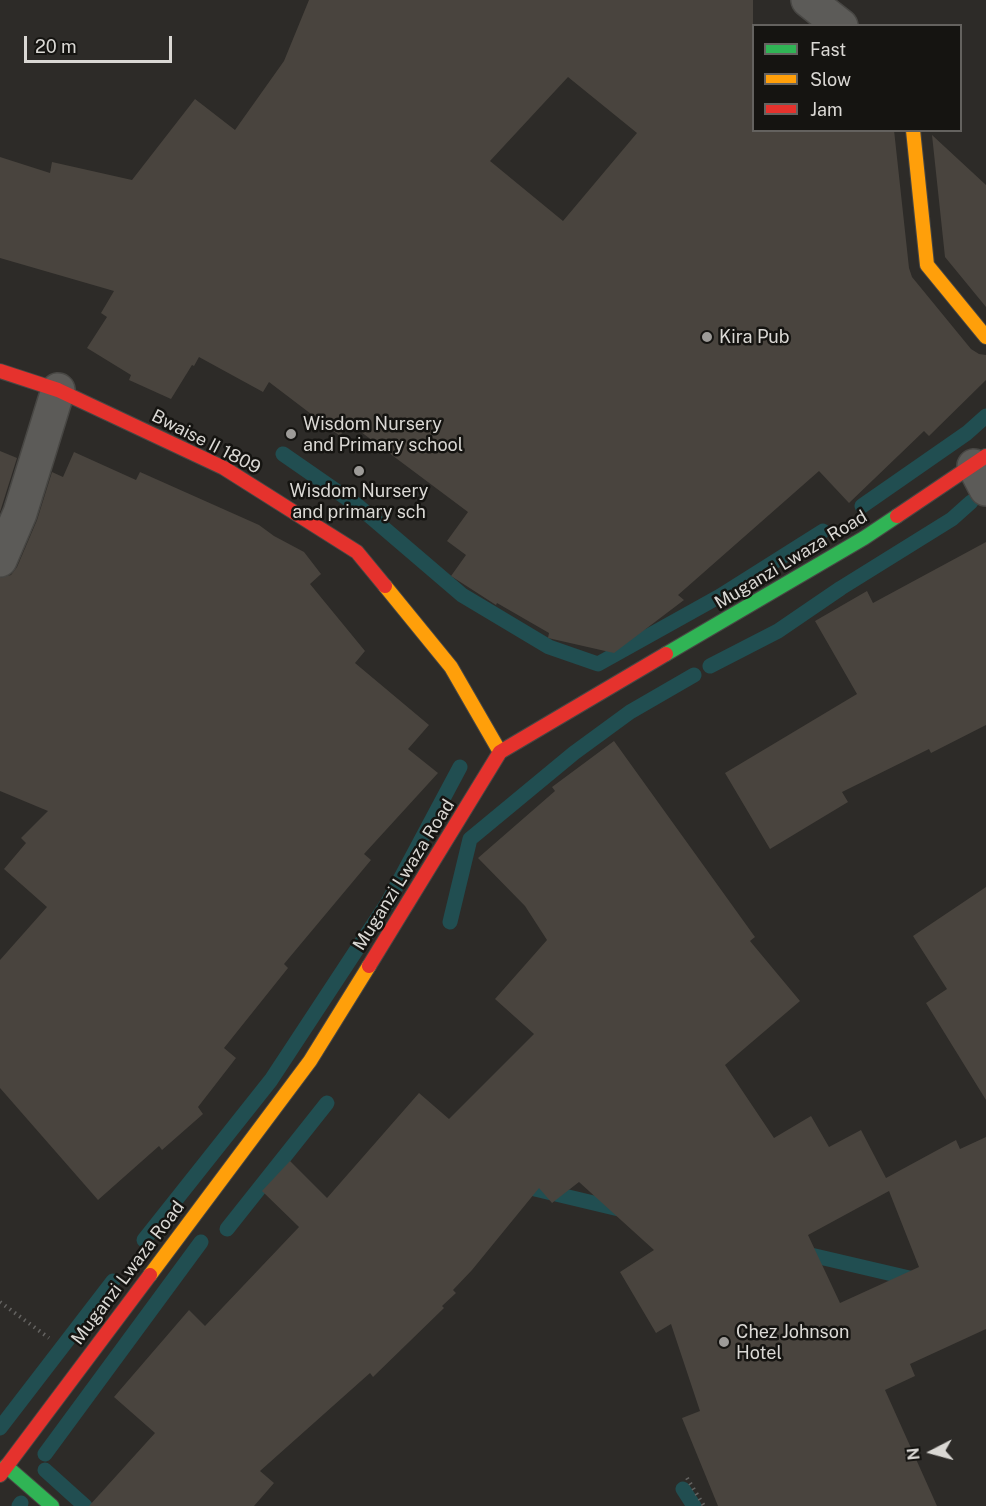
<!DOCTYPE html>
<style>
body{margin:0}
#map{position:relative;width:986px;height:1506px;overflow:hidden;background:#2d2b28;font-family:"Public Sans",sans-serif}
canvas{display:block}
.legend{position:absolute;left:752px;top:24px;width:210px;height:108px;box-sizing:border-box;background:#151411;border:2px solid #64625f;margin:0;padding:8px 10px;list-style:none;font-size:18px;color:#dad8d4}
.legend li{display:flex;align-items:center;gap:12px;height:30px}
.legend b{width:30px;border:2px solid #64625f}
.north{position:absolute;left:902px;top:1422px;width:60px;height:60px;-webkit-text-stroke:4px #151411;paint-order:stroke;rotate:264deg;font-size:16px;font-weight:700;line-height:24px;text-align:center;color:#dad8d4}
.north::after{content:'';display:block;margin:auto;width:21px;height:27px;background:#dad8d4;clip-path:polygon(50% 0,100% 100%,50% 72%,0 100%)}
.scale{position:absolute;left:24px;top:36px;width:148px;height:27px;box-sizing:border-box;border:3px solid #dad8d4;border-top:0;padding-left:8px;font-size:18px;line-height:21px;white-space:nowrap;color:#dad8d4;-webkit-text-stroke:4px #151411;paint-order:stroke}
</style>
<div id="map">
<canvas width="986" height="1506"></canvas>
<ul class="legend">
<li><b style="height:8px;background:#30b455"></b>Fast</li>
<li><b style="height:8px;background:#ff9f0a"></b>Slow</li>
<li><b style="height:8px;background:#e5322d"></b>Jam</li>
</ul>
<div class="north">N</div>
<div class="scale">20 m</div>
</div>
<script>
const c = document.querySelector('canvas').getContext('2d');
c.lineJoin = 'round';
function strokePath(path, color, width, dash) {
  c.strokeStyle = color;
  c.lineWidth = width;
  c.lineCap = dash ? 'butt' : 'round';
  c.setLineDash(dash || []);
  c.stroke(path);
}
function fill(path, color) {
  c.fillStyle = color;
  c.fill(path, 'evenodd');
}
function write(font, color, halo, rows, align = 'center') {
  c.font = font + ' "Public Sans",sans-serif';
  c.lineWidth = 5;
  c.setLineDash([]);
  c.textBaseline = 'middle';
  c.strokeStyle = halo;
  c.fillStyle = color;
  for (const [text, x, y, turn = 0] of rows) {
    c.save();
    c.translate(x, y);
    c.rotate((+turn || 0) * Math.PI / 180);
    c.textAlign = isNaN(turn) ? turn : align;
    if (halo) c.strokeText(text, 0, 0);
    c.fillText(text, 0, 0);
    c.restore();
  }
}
strokePath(new Path2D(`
 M283,454L358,506L462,595L549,647L598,664L720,596L823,531
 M862,506L967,433L986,416
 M710,666L778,631L841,588L952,519L971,502
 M450,922L470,839L574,753L630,712L694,675
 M518,1185L623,1210
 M227,1229L327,1103
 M144,1240L271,1080L388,902L460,767
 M798,1252L918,1280
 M0,1428L113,1281
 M45,1454L201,1242
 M45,1470L85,1506
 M683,1489L694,1506
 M19,1506L21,1503`), '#214e51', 15);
fill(new Path2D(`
 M309,0H753V130H894L909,268L912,277L971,349L979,354L986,355V380L929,436L924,431L849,503L819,471L678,595L684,600L614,653L548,638L549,633L497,603L496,605L451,576L466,555L447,541L468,512L349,423L340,436L269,382L263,392L199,357L194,366L192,365L171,399L129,380L131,375L87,348L107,317L101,313L114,291L0,258V157L50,173L52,162L132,180L195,99L235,130L284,61ZM568,77L637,133L563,221L490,161Z
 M932,135L986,185V307L945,257Z
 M0,451L17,458L0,512Z
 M74,452L136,480L140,472L259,525L274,536L304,552L321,574L310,584L365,651L355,663L429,725L408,749L438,773L364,854L371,860L284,964L288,968L224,1048L236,1058L198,1107L203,1114L162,1150L159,1146L98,1200L0,1088V960L47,907L4,869L26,843L21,838L48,811L0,791V578L11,575L17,567L37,520L52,472L63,477Z
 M986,542V725L931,753L929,749L842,792L848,802L770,849L725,773L857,694L815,621L867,591L873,603Z
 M614,741L755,937L750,941L800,1001L725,1065L774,1138L811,1116L829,1147L861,1130L886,1178L956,1140L960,1149L986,1137V1329L910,1364L915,1376L885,1390L937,1506H718L682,1418L700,1411L671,1324L656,1333L620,1272L654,1250L579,1182L552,1203L539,1188L472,1270L453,1290L456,1293L442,1306L444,1308L373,1377L370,1373L260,1471L274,1483L254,1506H89L155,1433L114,1397L189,1310L205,1326L299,1227L262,1191L290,1161L327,1198L419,1093L449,1119L534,1034L495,999L547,940L525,906L478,858L555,791L552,787ZM889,1191L919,1267L840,1303L808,1235Z
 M986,887V1100L926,1003L947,989L913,936Z`), '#49443e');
const street = new Path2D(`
 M808,0L841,26
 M974,466L986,489
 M0,560L20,513L58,390`);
const fast = new Path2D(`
 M666,654L864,538L897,516
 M6,1466L52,1506`);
const slow = new Path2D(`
 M913,130L927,265L986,337
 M385,586L451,667L500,752
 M150,1275L310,1061L369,966`);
const jam = new Path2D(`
 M0,371L58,390L224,468L357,552L385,586
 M897,516L986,456
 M369,966L500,752L666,654
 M0,1475L150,1275`);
strokePath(street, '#484744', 36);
strokePath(fast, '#484744', 16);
strokePath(slow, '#484744', 16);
strokePath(jam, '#484744', 16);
strokePath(new Path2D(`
 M0,1302L49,1338
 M687,1478L704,1506`), '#646361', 4, [1.5, 4.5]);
strokePath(street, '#5c5b58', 33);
strokePath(fast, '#30b455', 14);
strokePath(slow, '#ff9f0a', 14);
strokePath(jam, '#e5322d', 14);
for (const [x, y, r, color] of [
 [707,337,6,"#9d9b98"],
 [291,434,6,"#9d9b98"],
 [359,471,6,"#9d9b98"],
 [724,1342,6,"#9d9b98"]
]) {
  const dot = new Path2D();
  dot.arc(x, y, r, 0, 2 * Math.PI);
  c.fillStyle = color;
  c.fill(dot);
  strokePath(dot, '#151411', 2);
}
write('18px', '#dad8d4', '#151411', [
 ["Kira Pub",719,337],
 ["Wisdom Nursery",303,424],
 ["and Primary school",303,445],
 ["Wisdom Nursery",359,491,"center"],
 ["and primary sch",359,512,"center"],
 ["Chez Johnson",736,1332],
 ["Hotel",736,1353]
], 'left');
write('18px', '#dad8d4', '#151411', [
 ["Bwaise II 1809",206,442,27],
 ["Muganzi Lwaza Road",791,560,-31],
 ["Muganzi Lwaza Road",404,875,-58],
 ["Muganzi Lwaza Road",128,1273,-53]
]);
</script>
